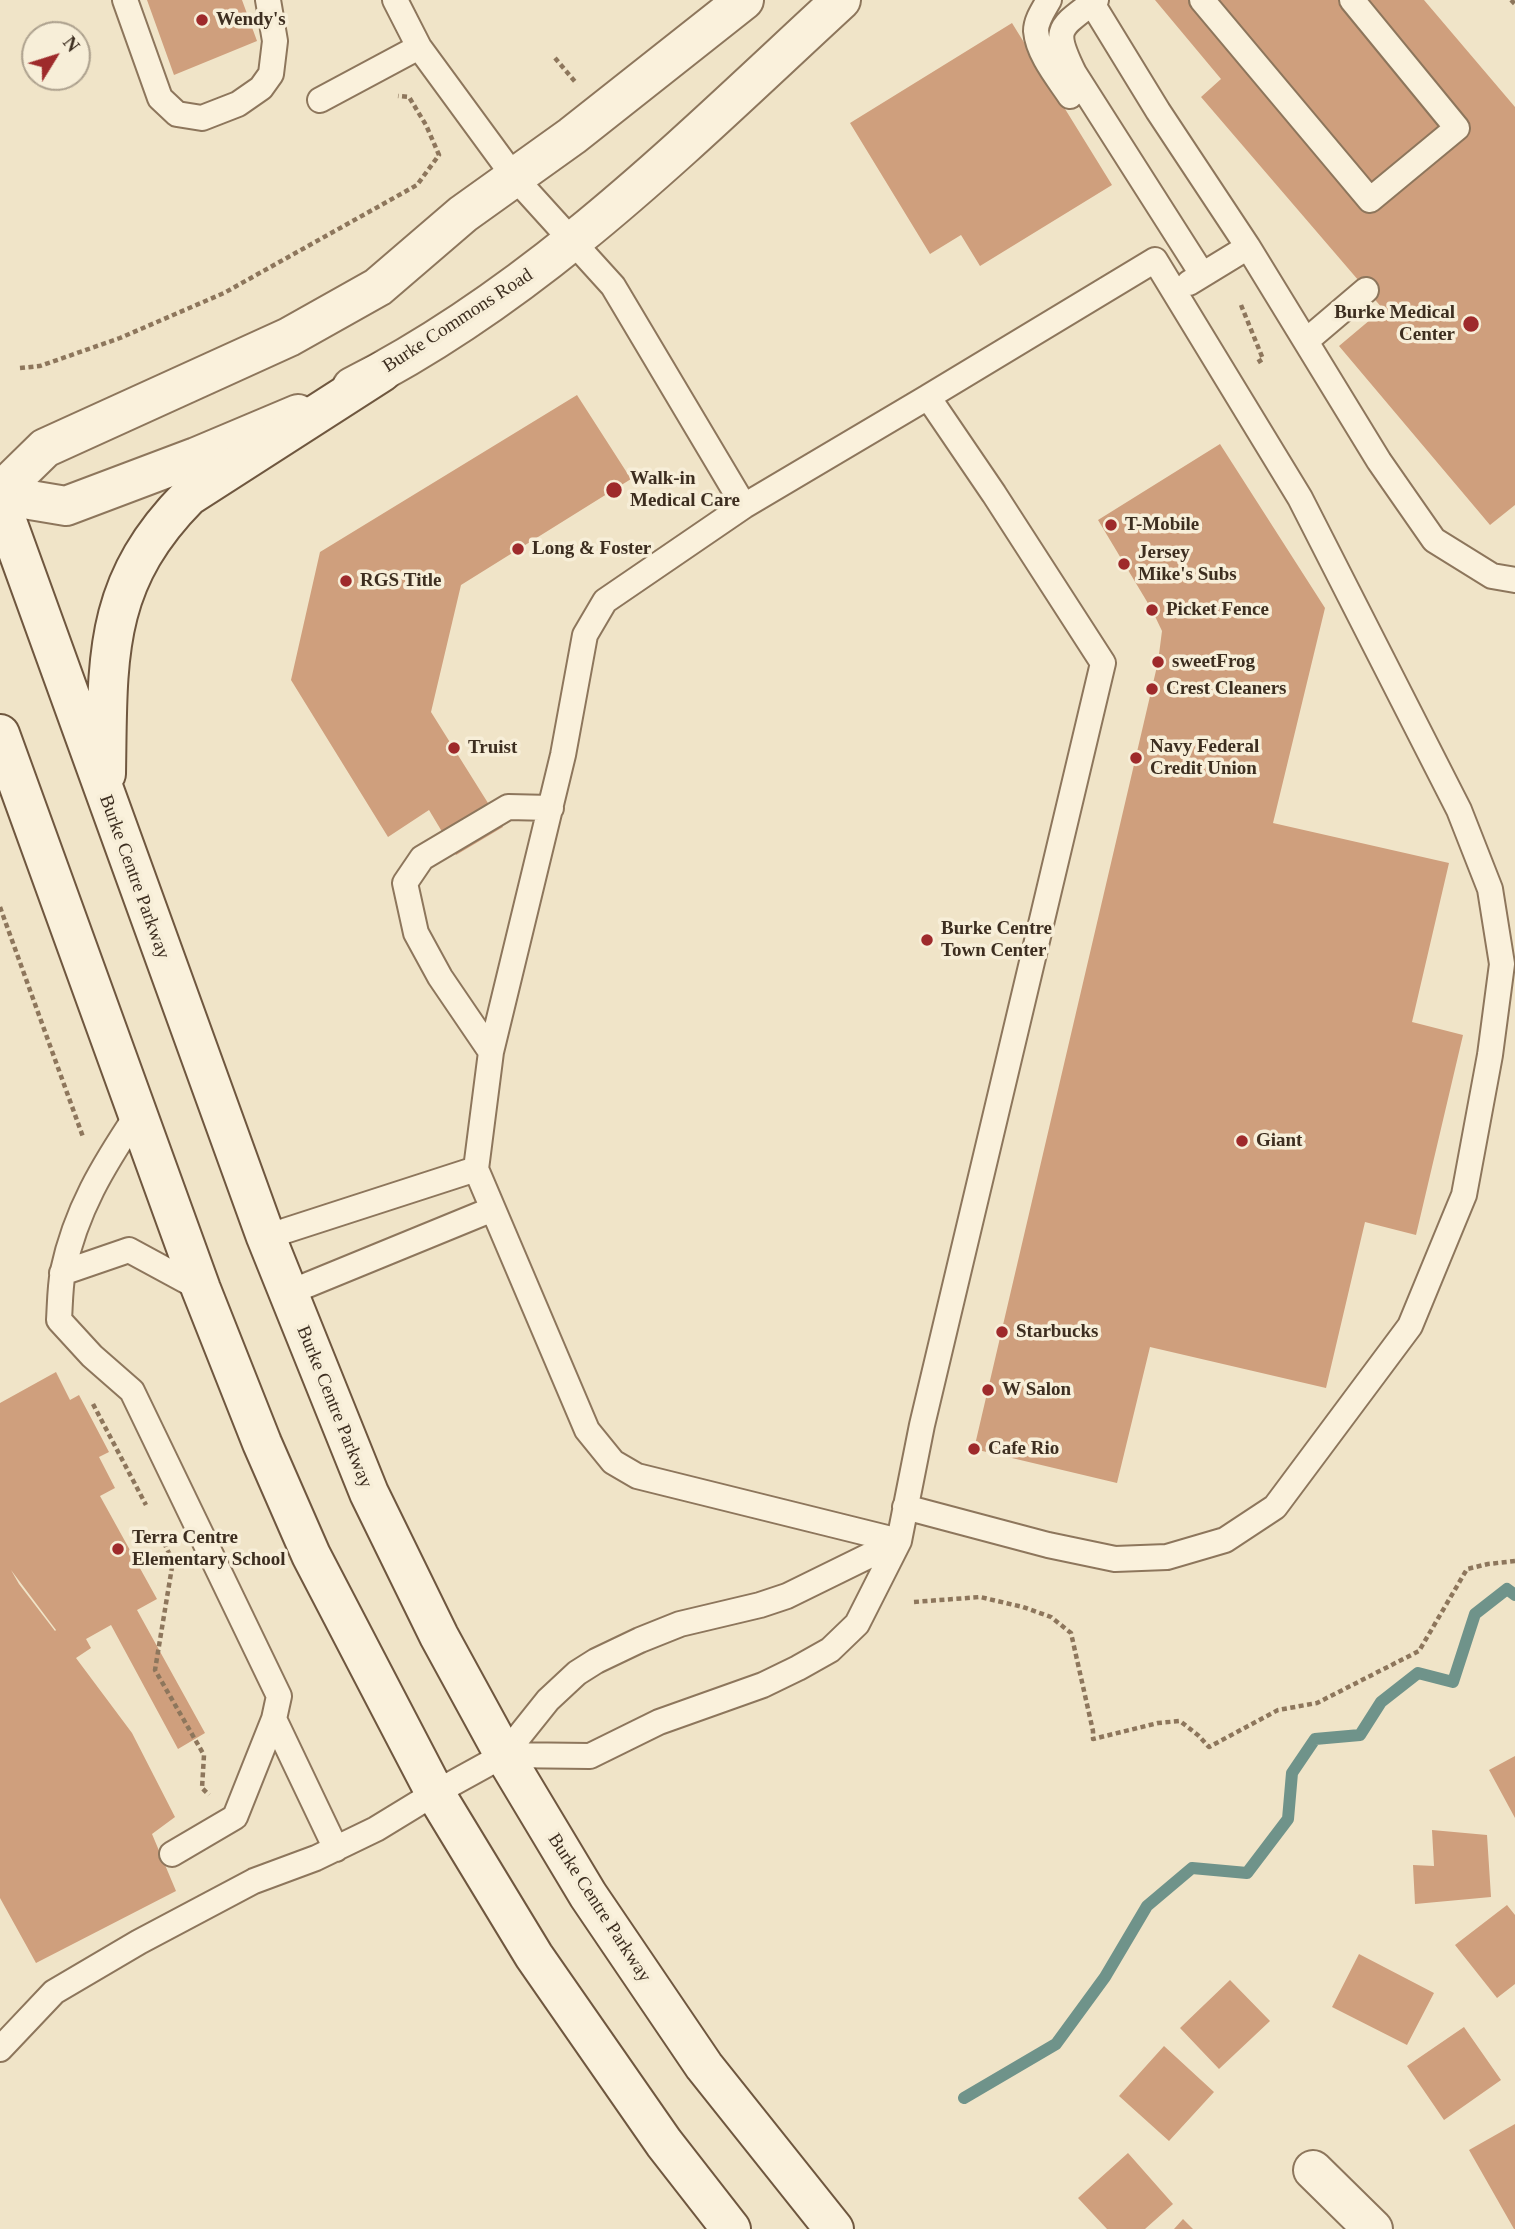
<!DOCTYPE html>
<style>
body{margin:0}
#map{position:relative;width:1515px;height:2229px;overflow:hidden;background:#f0e4c8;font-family:Georgia,serif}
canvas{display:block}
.north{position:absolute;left:21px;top:21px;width:70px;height:70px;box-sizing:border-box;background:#f7eed8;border:2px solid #ada18e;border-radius:50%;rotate:52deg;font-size:19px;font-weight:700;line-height:28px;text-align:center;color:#3d2e20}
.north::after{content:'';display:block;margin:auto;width:24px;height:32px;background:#9e2a2b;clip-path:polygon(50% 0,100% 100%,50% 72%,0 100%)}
</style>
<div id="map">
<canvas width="1515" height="2229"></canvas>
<div class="north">N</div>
</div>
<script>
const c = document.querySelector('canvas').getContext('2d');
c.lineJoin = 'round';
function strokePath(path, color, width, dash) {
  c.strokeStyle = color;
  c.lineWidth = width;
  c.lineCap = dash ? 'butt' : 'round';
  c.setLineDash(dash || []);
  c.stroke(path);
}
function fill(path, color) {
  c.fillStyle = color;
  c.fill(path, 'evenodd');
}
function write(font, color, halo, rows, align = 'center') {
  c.font = font + ' Georgia,serif';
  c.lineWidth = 7;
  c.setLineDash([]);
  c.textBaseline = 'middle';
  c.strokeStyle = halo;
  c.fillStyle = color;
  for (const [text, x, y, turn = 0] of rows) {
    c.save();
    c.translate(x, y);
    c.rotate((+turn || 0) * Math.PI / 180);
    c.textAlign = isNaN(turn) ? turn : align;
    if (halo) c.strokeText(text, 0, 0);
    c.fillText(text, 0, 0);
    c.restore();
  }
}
strokePath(new Path2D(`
 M964,2098L1056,2044L1105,1977L1147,1906L1192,1868L1247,1873L1288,1819L1292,1773L1315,1739L1360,1735L1381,1702L1418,1673L1453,1682L1475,1614L1507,1589L1515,1595`), '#6f938a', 12);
fill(new Path2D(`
 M147,0H242L257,41L174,75Z
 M1155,0H1424L1515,107V505L1490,525L1339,346L1383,309L1201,97L1221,79Z
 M1012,23L1112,185L980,266L961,235L930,254L850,123Z
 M577,395L631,479L461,585L431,712L503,827L456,855L429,810L388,837L291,680L320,552Z
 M1220,444L1325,608L1273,823L1449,863L1412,1022L1463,1035L1416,1235L1365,1222L1326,1388L1150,1347L1117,1483L974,1449L1158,662L1162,631L1152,610L1098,520Z
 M56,1372L70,1400L79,1395L109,1452L99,1457L115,1488L100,1496L157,1599L137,1610L205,1733L178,1749L111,1625L86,1639L91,1648L76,1658L132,1733L175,1817L152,1834L176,1891L36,1963L0,1898V1403ZM11,1570L56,1630L55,1631L19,1584Z
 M1515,1756V1818L1489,1770Z
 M1432,1830L1487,1835L1491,1897L1415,1904L1413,1865L1434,1866Z
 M1507,1905L1515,1915V1984L1497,1998L1455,1945Z
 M1359,1954L1434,1993L1407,2045L1332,2007Z
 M1230,1980L1270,2021L1219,2069L1180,2028Z
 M1464,2027L1501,2080L1444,2120L1407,2066Z
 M1164,2046L1214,2092L1169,2141L1119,2096Z
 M1515,2124V2229H1514L1469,2150Z
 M1128,2153L1173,2204L1145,2229H1107L1078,2198Z
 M1183,2219L1193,2229H1174Z`), '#cf9f7d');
const service = new Path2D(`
 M125,0L160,98L177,114L202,118L238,104L261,88L271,74L275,41L268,0
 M395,0L419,47L515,178L613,286L744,506
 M1049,0C1044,9 1036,20 1036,31C1038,54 1058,78 1070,96
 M1090,0L1158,111L1248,247L1379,461L1434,540L1492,576L1515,580
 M1096,0C1058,29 1052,28 1074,73L1202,274
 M1202,0L1370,200L1457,128L1352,0
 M320,100L419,47
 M1189,283L1248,247
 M1306,341L1366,290
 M928,397L994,494L1103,663L922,1425L899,1541L637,1476L613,1462L587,1430L476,1169L491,1052L563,755L585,635L605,601L744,506Z
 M491,1052L440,977L416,933L405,883L422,858L508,807L551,808
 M137,1115C103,1166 76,1210 63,1271C60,1287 60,1304 59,1320L92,1356L132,1391L279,1696L274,1719L336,1849
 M266,1237L476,1169
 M62,1273L129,1250L201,1289
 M288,1293L493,1209
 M905,1507L1048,1545L1115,1559L1167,1557L1225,1540L1275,1507L1410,1326L1464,1195L1490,1055L1502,964L1490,889L1459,810L1300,498L1155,260L928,397
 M504,1755L590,1756L659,1722L763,1685L798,1668L830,1650L857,1624L899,1541
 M172,1854L235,1817L274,1719
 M0,2049L54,1992L139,1942L254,1881L316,1858L376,1829L435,1793L504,1755L548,1700L577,1673L596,1661L640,1640L680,1624L760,1605L787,1596L899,1541`);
const minor = new Path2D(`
 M1313,2170L1373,2229`);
const tertiary = new Path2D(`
 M352,387C539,292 688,141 841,0
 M0,492L45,448L289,337L378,287L463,214L572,136L744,0
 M0,495L66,506L196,457L298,414`);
const secondary = new Path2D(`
 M0,502L266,1237L369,1493L439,1636L504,1755L588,1895L704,2066L834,2229
 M0,734L201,1289L262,1443L311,1555L435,1793L534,1956L664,2143L731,2229
 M106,774C108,658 102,584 189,496L382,372`);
strokePath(service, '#8d765c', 28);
strokePath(minor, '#8d765c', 42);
strokePath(tertiary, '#8d765c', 42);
strokePath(secondary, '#6f573f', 42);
strokePath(new Path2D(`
 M1511,0L1515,4
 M555,58L577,84
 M1241,305L1263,359L1255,364
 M20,368L40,366L120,338L224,293L417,185L439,155L426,125L409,97L398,96
 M0,907L83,1137
 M93,1404L146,1505
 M160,1535L173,1561L155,1670L204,1755L202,1788L209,1795
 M914,1602L980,1597L1023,1607L1051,1617L1071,1633L1093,1731V1739L1158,1723L1180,1721L1199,1736L1209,1747L1278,1710L1317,1703L1419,1651L1467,1569L1488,1564L1515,1561`), '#8d765c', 4.5, [5, 3.5]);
strokePath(service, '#faf1dc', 24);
strokePath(minor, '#faf1dc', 38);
strokePath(tertiary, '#faf1dc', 38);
strokePath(secondary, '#faf1dc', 38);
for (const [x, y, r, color] of [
 [202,20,7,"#9e2a2b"],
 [1471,324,9,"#9e2a2b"],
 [614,490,9,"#9e2a2b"],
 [1111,525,7,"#9e2a2b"],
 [518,549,7,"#9e2a2b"],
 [1124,564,7,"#9e2a2b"],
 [346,581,7,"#9e2a2b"],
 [1152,610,7,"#9e2a2b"],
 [1158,662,7,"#9e2a2b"],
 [1152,689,7,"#9e2a2b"],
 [454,748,7,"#9e2a2b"],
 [1136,758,7,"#9e2a2b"],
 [927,940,7,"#9e2a2b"],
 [1242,1141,7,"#9e2a2b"],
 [1002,1332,7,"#9e2a2b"],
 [988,1390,7,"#9e2a2b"],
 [974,1449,7,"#9e2a2b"],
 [118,1549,7,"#9e2a2b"]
]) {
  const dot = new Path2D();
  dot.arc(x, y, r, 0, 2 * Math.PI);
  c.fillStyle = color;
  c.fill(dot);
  strokePath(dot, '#f7eed8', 2.5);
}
write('bold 19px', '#3d2e20', '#f7eed8', [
 ["Wendy's",216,20],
 ["Burke Medical",1455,313,"right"],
 ["Center",1455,335,"right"],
 ["Walk-in",630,479],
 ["Medical Care",630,501],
 ["T-Mobile",1125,525],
 ["Long & Foster",532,549],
 ["Jersey",1138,553],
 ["Mike's Subs",1138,575],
 ["RGS Title",360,581],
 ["Picket Fence",1166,610],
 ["sweetFrog",1172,662],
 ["Crest Cleaners",1166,689],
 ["Navy Federal",1150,747],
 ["Credit Union",1150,769],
 ["Truist",468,748],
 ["Burke Centre",941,929],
 ["Town Center",941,951],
 ["Giant",1256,1141],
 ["Starbucks",1016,1332],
 ["W Salon",1002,1390],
 ["Cafe Rio",988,1449],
 ["Terra Centre",132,1538],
 ["Elementary School",132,1560]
], 'left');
write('19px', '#3d2e20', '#f7eed8', [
 ["Burke Commons Road",458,321,-33],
 ["Burke Centre Parkway",134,877,70],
 ["Burke Centre Parkway",334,1407,68],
 ["Burke Centre Parkway",599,1908,57]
]);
</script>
